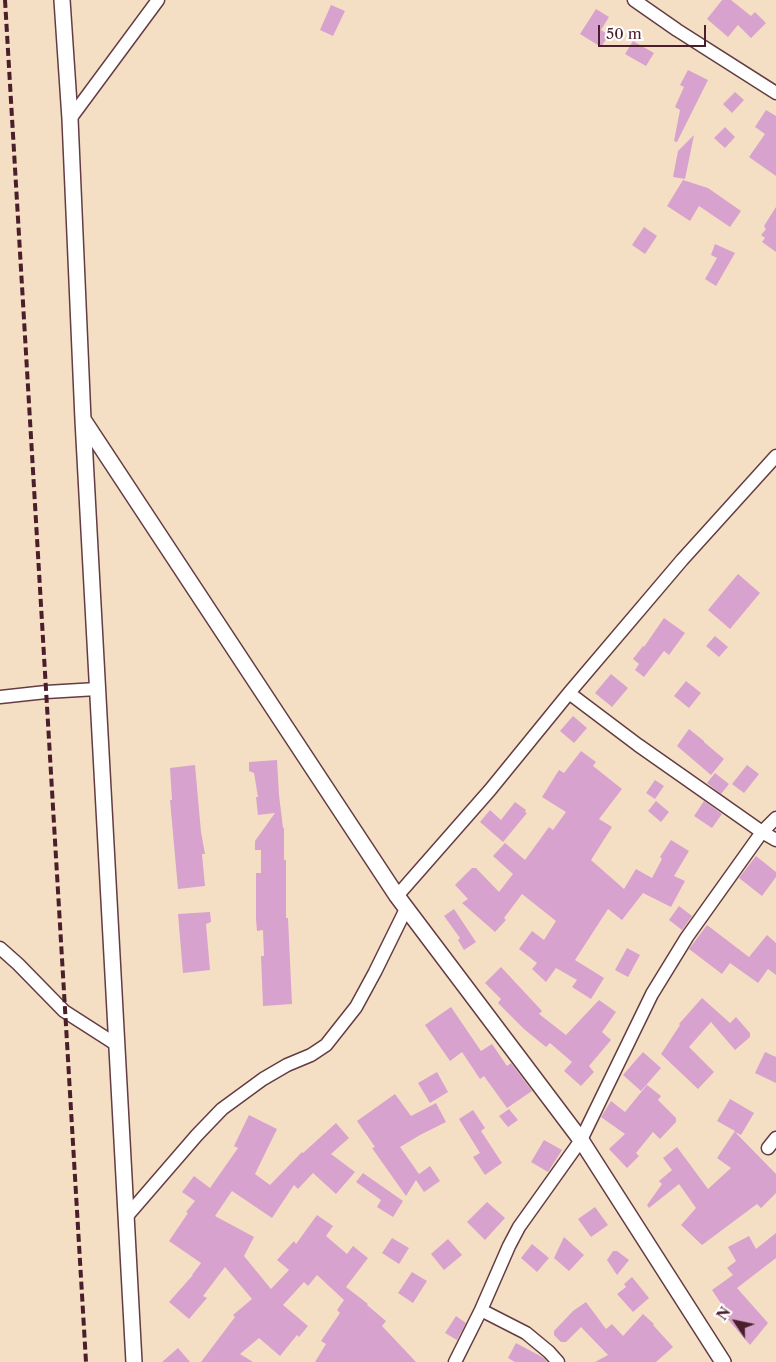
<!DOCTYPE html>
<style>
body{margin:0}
#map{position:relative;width:776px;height:1362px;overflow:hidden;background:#f5dfc4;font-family:"Libre Caslon Text",serif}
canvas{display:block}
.north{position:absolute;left:711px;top:1297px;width:50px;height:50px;-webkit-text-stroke:4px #fff;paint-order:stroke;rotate:304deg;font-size:14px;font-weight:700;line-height:20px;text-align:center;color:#4a1f2b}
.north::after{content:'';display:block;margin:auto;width:18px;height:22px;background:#4a1f2b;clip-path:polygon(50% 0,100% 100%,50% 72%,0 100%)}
.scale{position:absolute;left:598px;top:25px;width:108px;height:22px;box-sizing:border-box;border:2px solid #4a1f2b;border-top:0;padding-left:6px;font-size:15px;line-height:18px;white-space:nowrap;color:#4a1f2b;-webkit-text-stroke:4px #fff;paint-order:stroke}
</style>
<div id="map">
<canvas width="776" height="1362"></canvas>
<div class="north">N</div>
<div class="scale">50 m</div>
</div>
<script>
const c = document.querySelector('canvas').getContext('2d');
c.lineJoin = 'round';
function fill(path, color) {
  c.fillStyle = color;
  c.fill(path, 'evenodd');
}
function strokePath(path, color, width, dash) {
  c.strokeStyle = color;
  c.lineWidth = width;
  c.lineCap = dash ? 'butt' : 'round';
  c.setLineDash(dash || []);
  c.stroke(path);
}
fill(new Path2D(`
 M722,0H731L751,16L755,12L766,23L751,38L738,25L728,37L707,19Z
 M331,5L345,11L333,36L320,30Z
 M596,9L609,17L601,30L609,35L601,47L580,34Z
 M633,41L654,53L646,66L625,54Z
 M688,70L708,80L677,142L674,141L680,110L675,107L684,87L680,85Z
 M735,92L744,100L732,113L723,104Z
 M766,110L776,116V176L749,157L765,134L755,127Z
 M725,127L735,137L725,148L714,138Z
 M694,135L685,179L673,177L678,151Z
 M683,180L708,188L741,211L730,227L699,206L690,221L667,206Z
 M776,207V252L762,242L765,238L761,235L766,229L764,226Z
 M644,227L657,236L645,254L632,245Z
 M715,244L735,253L716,286L705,279L717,258L711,255Z
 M738,574L760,593L730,629L708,610Z
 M664,618L685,633L669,655L664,651L644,677L635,670L639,664L633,659L643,646L644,647Z
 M715,636L728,647L719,657L706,646Z
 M611,674L628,688L612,707L595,693Z
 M686,681L701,693L689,708L674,696Z
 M573,716L587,728L574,743L560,731Z
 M689,729L704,741V742L724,759L711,775L677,746Z
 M581,751L596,762L593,766L622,789L599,819L612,827L591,860L624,889L636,869L652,878L662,859L660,857L671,840L689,851L674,876L685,881L671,907L643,893L622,920L608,909L575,960L604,978L591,999L572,987L577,980L556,968L546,982L532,969L537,963L519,949L532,931L544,940L556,921L522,894L504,918L506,920L495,932L462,903L468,899L455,885L472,868H476L499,892L513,874L493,856L505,843L525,860L549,827L553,830L566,812L542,797L559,770L564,773Z
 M277,760L279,795L283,828H284V860H286V918H288L292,1004L263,1006L261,956H264L263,930L257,931L256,919V873H261V850H255V841L275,813L258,815L256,797H258L254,773L249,771V762Z
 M195,765L201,832L205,854H202L205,886L178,889L170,800H172L170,768Z
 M747,765L759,774L744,793L732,784Z
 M715,773L729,784L721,794L707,783Z
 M655,780L664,786L655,799L646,793Z
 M656,801L669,812L661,822L648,811Z
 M704,801L722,814L712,828L694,816Z
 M515,802L526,810L525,812L527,813L503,842L480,822L490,810L501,820Z
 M756,856L776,872V877L762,896L739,878Z
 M679,906L692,916L682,930L669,920Z
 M454,909L476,942L464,950L458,940L460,938L444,916Z
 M210,912L211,922L206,924L210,970L183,973L178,914Z
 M707,925L749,957L767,935L776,943V975L768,969L758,983L730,963L722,974L689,949Z
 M627,948L640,955L628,977L615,970Z
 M501,967L542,1011L539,1014L566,1035L599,1000L616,1012L602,1032L611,1040L589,1066L594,1072L581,1086L564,1071L572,1062L550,1043L546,1047L524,1029L498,1003L501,999L485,983Z
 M702,998L730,1023L736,1017L750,1033V1037L735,1050L711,1022L689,1047L714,1072L698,1089L661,1054L680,1025L679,1024Z
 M451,1007L481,1051L492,1044L507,1066L511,1063L532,1091L507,1108L484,1076L480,1079L462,1052L450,1061L425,1025Z
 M643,1052L661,1068L641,1091L623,1075Z
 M765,1052L776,1057V1083L755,1073Z
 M437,1072L448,1092L430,1103L418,1083Z
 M647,1085L661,1096L658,1100L676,1118V1122L660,1139L653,1132L636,1153L639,1156L627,1168L609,1149L625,1134L601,1117L611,1101L625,1112Z
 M395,1094L411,1116L436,1103L446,1122L420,1135L400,1147L419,1174L430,1166L440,1181L424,1192L416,1180L406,1196L372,1148L375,1147L357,1121Z
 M730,1099L754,1113L741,1135L735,1132L776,1174V1193L761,1208L757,1204L702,1245L681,1225L696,1208L679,1184L649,1208L647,1205L662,1184L659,1181L672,1170L663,1158L677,1147L708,1189L731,1168L717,1158L735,1131L717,1121Z
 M509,1109L518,1120L508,1127L499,1116Z
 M473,1110L485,1128L481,1131L502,1163L485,1175L473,1157L480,1153L459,1119Z
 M249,1115L277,1129L255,1174L270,1185L302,1152L303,1153L336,1123L349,1138L331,1154L355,1172L336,1194L313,1173L298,1189L294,1185L272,1218L232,1191L215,1216L254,1237L244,1256L271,1289L289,1270L277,1260L294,1241L296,1244L317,1215L333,1226L326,1236L347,1254L353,1246L368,1258L346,1287L368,1304L367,1305L386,1321L382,1326L416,1362H315L326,1344L321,1341L340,1313L337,1310L344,1300L317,1275L308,1286L304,1282L283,1305L308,1326L299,1337L297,1335L280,1356L259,1338L240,1354L253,1362H201L235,1317L233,1315L252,1299L225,1267L203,1296L207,1298L189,1319L169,1302L193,1275H192L201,1263L169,1241L188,1213L186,1212L195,1201L182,1192L194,1176L210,1188L238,1148L234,1146Z
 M544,1140L562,1150L548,1172L531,1162Z
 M363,1173L403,1201L393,1217L377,1207L381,1200L356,1182Z
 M487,1202L505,1218L485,1240L467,1222Z
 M595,1207L608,1225L591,1237L578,1219Z
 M776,1233V1258L737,1288L768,1323L750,1345L725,1316L728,1314L712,1290L733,1275L727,1268L736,1261L728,1247L749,1236L756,1249Z
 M564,1237L584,1255L569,1271L554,1258Z
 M392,1238L409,1248L399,1264L382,1253Z
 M448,1239L462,1255L444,1270L431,1254Z
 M532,1244L549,1258L537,1272L521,1258Z
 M613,1251H617L629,1260L617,1275L607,1260Z
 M412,1272L427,1281L413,1303L398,1293Z
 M632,1277L649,1298L633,1312L617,1294L626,1287L624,1284Z
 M586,1302L606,1329L612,1324L623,1336L643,1314L654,1324L653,1325L673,1347L656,1362H595L608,1355L581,1327L566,1342H561L554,1335V1331L573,1311Z
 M456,1316L466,1323L457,1340L445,1333Z
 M516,1343L544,1358L547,1362H515L508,1358Z
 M178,1348L190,1362H162Z`), '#d7a2cd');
const minor = new Path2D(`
 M634,0L677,30L776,93
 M70,119L158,0
 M569,693L638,745L762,832L776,840
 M0,697L46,692L97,689
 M397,896L490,790L569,693L682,560L776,456
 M0,948L18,964L64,1011L117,1045
 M768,1148L776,1138
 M127,1216L197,1135L222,1109L263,1079L287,1065L311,1055L326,1045L356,1007L375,972L406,909
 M481,1310L526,1333L549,1352L558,1362
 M455,1362L481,1310L509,1246L519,1227L581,1140L652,994L687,937L762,832L776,818`);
const tertiary = new Path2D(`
 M62,0L70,119L83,420L134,1362
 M84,421L397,896L581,1140L723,1362`);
strokePath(minor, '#643c42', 15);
strokePath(tertiary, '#643c42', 18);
strokePath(minor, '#fff', 12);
strokePath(tertiary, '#fff', 15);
strokePath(new Path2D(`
 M5,0L86,1362`), '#4a1f2b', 4, [8, 4]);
</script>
